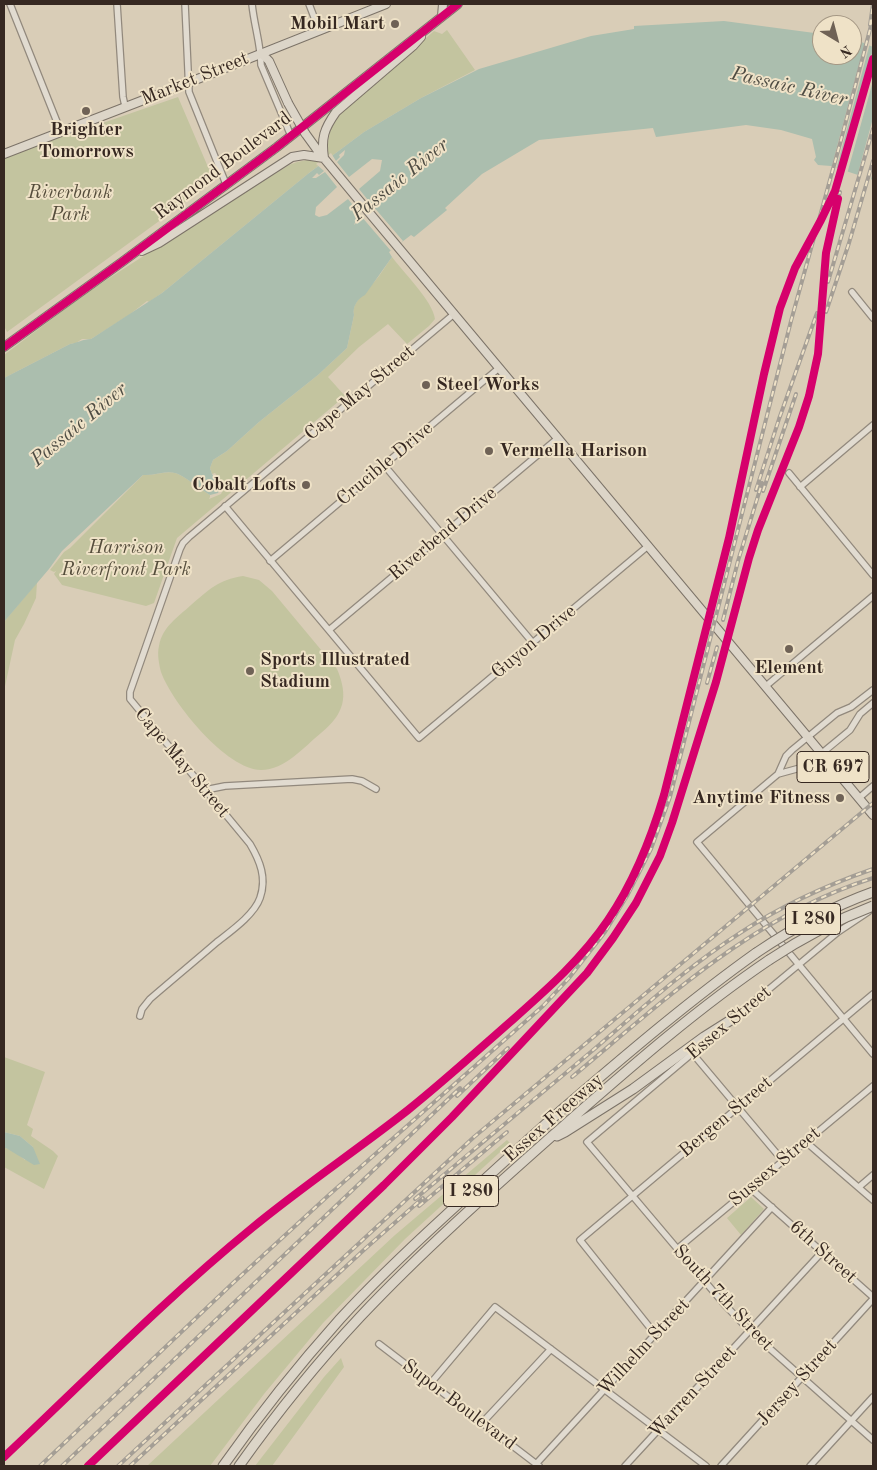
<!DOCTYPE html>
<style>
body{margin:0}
#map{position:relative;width:877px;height:1470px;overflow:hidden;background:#d9cdb7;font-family:"Old Standard TT",serif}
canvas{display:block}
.frame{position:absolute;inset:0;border:5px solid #362821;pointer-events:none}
.north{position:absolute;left:812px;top:15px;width:50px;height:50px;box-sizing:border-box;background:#efe2c7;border:1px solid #a59885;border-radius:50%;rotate:143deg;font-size:14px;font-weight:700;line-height:20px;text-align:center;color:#362821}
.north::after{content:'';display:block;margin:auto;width:18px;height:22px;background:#6f6256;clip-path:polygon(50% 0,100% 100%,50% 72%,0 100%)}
</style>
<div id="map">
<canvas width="877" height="1470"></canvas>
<div class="frame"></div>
<div class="north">N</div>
</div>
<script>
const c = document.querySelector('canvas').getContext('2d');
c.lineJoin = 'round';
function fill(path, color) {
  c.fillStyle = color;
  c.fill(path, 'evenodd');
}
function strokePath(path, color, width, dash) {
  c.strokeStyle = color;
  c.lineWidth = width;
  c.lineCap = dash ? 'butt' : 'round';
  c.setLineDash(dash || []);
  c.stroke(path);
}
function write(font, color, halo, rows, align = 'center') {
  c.font = font + ' "Old Standard TT",serif';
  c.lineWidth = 4;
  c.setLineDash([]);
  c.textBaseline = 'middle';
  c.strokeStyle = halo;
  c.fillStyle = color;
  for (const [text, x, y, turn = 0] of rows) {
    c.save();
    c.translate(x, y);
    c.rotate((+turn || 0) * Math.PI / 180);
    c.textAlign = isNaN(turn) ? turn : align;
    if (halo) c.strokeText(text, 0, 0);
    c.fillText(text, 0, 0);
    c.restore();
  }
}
fill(new Path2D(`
 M447,30L475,70L421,98L364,132L309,173L162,293L149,302L147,301L129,315L91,339H82L76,343L70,344L4,378V355L86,293L223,205L227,204L289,165L297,162L307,160L328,143C329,129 335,121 343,111L434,31L442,34Z
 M178,97L214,181L7,332L4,326V157Z
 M392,257C403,272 433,301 435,319L429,326L407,344L388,324L359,347L328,377L345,396L177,538L154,603L146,606L62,585L54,574L56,571L54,572L50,570L64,552L70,548L143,475C154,476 166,470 175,473C183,475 202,490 210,495V497L209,499L221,494L225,486L215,473L212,474L210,468L213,460L227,451L259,422L318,375L347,348L354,315C351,302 367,290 375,281C381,274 386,265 392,257Z
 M243,576L259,580L272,591L337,669C349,697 344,714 321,733C304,747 285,770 261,770C227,770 172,703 161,672C159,664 157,654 159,646C162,627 178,617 191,605C210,589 218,580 243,576Z
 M37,582L36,598L24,624L15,640L4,691V622Z
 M4,1057L45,1072L27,1125L33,1129L31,1136L53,1151L58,1156L44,1189L4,1167V1148H6L14,1151L25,1160L33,1147L20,1136L4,1132Z
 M507,1140L510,1143L405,1239L323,1323L264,1394L210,1466H147L395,1235Z
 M751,1197L764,1209L741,1235L727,1218Z
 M341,1358L344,1367L272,1466H255L324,1377Z`), '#c3c49f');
fill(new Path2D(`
 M724,21L822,34V55H852V38L873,47V180L831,166L818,165L814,160L816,157L812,139L781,130L746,125L656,137L653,128L539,140L482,174L445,208L447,210L414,237L411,235L389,252L392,257L365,295C358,298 352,307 354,315L347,348L318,375L259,422L227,451L213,460L210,468L212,474L221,486L218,493L210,495C202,490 183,475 175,473C165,470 154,476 143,475L62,551L49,569L4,622V378L70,344C77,343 83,339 91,339L162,293L309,173L364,132L421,98L479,69L591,36L634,29V26Z
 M4,1132L20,1136L33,1147L40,1164L34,1165L6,1148H4Z`), '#abbeae');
fill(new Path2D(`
 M865,42L870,43L836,170L831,169Z
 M873,50V81L847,174L838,171Z
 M873,118V172L870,182L857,177Z
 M345,150L344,155L337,162L349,177L372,159L382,160L380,171L359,189L372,205L380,200H384L378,204L376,203L373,206L403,241L391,251L361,216L358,218L359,220L354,225L357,217L360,214L348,199L327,215L319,217L315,215L316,207L337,187L325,172L316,178H312L317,173L319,175L324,171L316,164L331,153L336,161L340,157L339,155Z`), '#d9cdb7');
const minor = new Path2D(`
 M10,4L61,132
 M117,4L123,97L125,106
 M185,4L189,92L226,184
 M252,4C254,25 261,45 261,65L291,136
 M309,4L319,30
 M852,292L873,318
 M384,465L533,643
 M789,473L873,575
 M800,487L873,425
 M225,506L419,738L648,546
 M270,561L499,368
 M329,630L558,438
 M766,686L873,596
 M873,703L860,714L850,730L822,753L800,768L778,774L697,842L873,1054
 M778,774L786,756L792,750L837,713L851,707L873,690
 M205,790L225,786L352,779L362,781L376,789
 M859,798L873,786
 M140,1016L142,1009L150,999C172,980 195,961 217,942C231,931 254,915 260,898C267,878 260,861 250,844L130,699V692L180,549L183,543L189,537L454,314
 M733,1019L838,932L868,912
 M720,1030L587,1142L724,1304L750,1331L873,1440
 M693,1054L783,1161
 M806,1142L873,1200
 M859,1187L873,1175
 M750,1188L873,1297
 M677,1249L873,1086
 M655,1334L580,1240L873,994
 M379,1344L539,1466
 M430,1384L495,1307L706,1466
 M482,1423L551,1349
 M536,1464L772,1207
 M625,1466L822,1252
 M721,1466L873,1299
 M810,1466L873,1397`);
const major = new Path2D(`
 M442,16L443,4
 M261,53L269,61L288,103
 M305,133L318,151L367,210L873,815
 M4,154L185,84L386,4
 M324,158C321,138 324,129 336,112L413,46L421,37
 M142,251L159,243L292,157L304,155L324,158
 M4,347L122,262L277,147L458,4`);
const highway = new Path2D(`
 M557,1136L565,1132L633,1089L704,1037L734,1018
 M223,1466C259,1415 298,1366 340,1319C373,1283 409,1249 445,1216C485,1179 524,1143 565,1107C627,1054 690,1000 756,953
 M239,1466C276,1414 316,1364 360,1317C426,1247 498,1184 569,1121C633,1065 698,1008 769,960`);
strokePath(minor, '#92897d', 8);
strokePath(major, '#7c7368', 10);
strokePath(highway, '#7c7368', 11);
strokePath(minor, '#e1dbd0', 5.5);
strokePath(major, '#dcd5c8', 8);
strokePath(highway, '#dcd5c8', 9);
const rail = new Path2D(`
 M870,25L873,4
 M831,201L843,166L873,59
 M828,282L873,129
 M826,312L849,243L873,161
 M756,490L779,419L817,313
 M763,491L796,394
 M730,533L774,330L789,283L806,247
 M723,620L738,561L762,483
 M707,683L717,647
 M572,1077C666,999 753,916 873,878
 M457,1096L508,1048
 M415,1199C474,1149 533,1100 592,1051C640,1010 687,967 740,933C781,906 827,885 873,869
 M419,1206L507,1132
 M4,1457L216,1259L285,1202L418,1102L532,1003L569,968
 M40,1466L233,1283L330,1194L543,1006L569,978L605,932L627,896L651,849L670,797L791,321L841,140L873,18
 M62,1466L460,1088
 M88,1466L384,1185L452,1117L587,973L613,938L636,903L660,856L672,823L716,682L749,558L758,530L799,427L809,396L818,354L826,253L832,221L840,192
 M118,1466L474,1137L873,803
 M130,1466L366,1248L423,1198`);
strokePath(rail, '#a49e95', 4);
strokePath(rail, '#efe2c7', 2, [5.5]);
const majorBridge = new Path2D(`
 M288,103L305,133`);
const highwayBridge = new Path2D(`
 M756,953C793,928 831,907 873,892
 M769,960C802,938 836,920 873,906`);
strokePath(majorBridge, '#7c7368', 10, []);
strokePath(highwayBridge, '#7c7368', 11, []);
strokePath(majorBridge, '#dcd5c8', 8);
strokePath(highwayBridge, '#dcd5c8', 9);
strokePath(new Path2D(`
 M4,347L122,262L277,147L458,4
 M4,1457C86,1380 165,1299 252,1228C303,1186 357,1150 408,1110C443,1082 476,1052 509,1023C545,991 581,960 608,920C634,882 651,839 664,795L729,538L764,374L780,308L795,268L821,220L835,191L873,59
 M88,1466L384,1185L452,1117L587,973L613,938L636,903L660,856L672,823L716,682L749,558L758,530L799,427L809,396L818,354L826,253L838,199`), '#d6006c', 8);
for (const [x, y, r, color] of [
 [395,24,5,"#6f6256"],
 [86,111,5,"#6f6256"],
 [426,385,5,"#6f6256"],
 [489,451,5,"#6f6256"],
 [306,485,5,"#6f6256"],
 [789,649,5,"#6f6256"],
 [250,671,5,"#6f6256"],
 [840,798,5,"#6f6256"]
]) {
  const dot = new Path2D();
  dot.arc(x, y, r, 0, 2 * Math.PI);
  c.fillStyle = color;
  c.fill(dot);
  strokePath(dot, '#efe2c7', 2);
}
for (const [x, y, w] of [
 [833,767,72],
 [813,919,55],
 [471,1191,55]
]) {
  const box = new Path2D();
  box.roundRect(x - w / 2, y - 15.5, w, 31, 4);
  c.fillStyle = '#efe2c7';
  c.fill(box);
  strokePath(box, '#362821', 1);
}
write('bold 18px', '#362821', null, [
 ["CR 697",833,767],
 ["I 280",813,919],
 ["I 280",471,1191]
]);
write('bold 19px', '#362821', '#efe2c7', [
 ["Mobil Mart",385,24],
 ["Brighter",86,130,"center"],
 ["Tomorrows",86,152,"center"],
 ["Steel Works",436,385,"left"],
 ["Vermella Harison",499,451,"left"],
 ["Cobalt Lofts",296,485],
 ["Sports Illustrated",260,660,"left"],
 ["Stadium",260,682,"left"],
 ["Element",789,668,"center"],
 ["Anytime Fitness",830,798]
], 'right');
write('19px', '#362821', '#efe2c7', [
 ["Market Street",195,79,-22],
 ["Raymond Boulevard",223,166,-37],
 ["Cape May Street",360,393,-40],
 ["Crucible Drive",385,464,-40],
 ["Riverbend Drive",443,534,-40],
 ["Guyon Drive",534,642,-40],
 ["Cape May Street",182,763,50],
 ["Essex Street",729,1023,-40],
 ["Bergen Street",726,1117,-40],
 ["Essex Freeway",554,1118,-41],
 ["Sussex Street",775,1167,-40],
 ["6th Street",823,1252,42],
 ["South 7th Street",723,1298,47],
 ["Wilhelm Street",644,1347,-47],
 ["Jersey Street",797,1383,-48],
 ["Warren Street",693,1392,-47],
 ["Supor Boulevard",459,1405,37]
]);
write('italic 19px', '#554d3c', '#efe2c7', [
 ["Riverbank",70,193],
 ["Park",70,215],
 ["Harrison",126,548],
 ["Riverfront Park",126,570]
]);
write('italic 20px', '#4e4c43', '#efe2c7', [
 ["Passaic River",789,87,13],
 ["Passaic River",400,180,-39],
 ["Passaic River",79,425,-40]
]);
</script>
